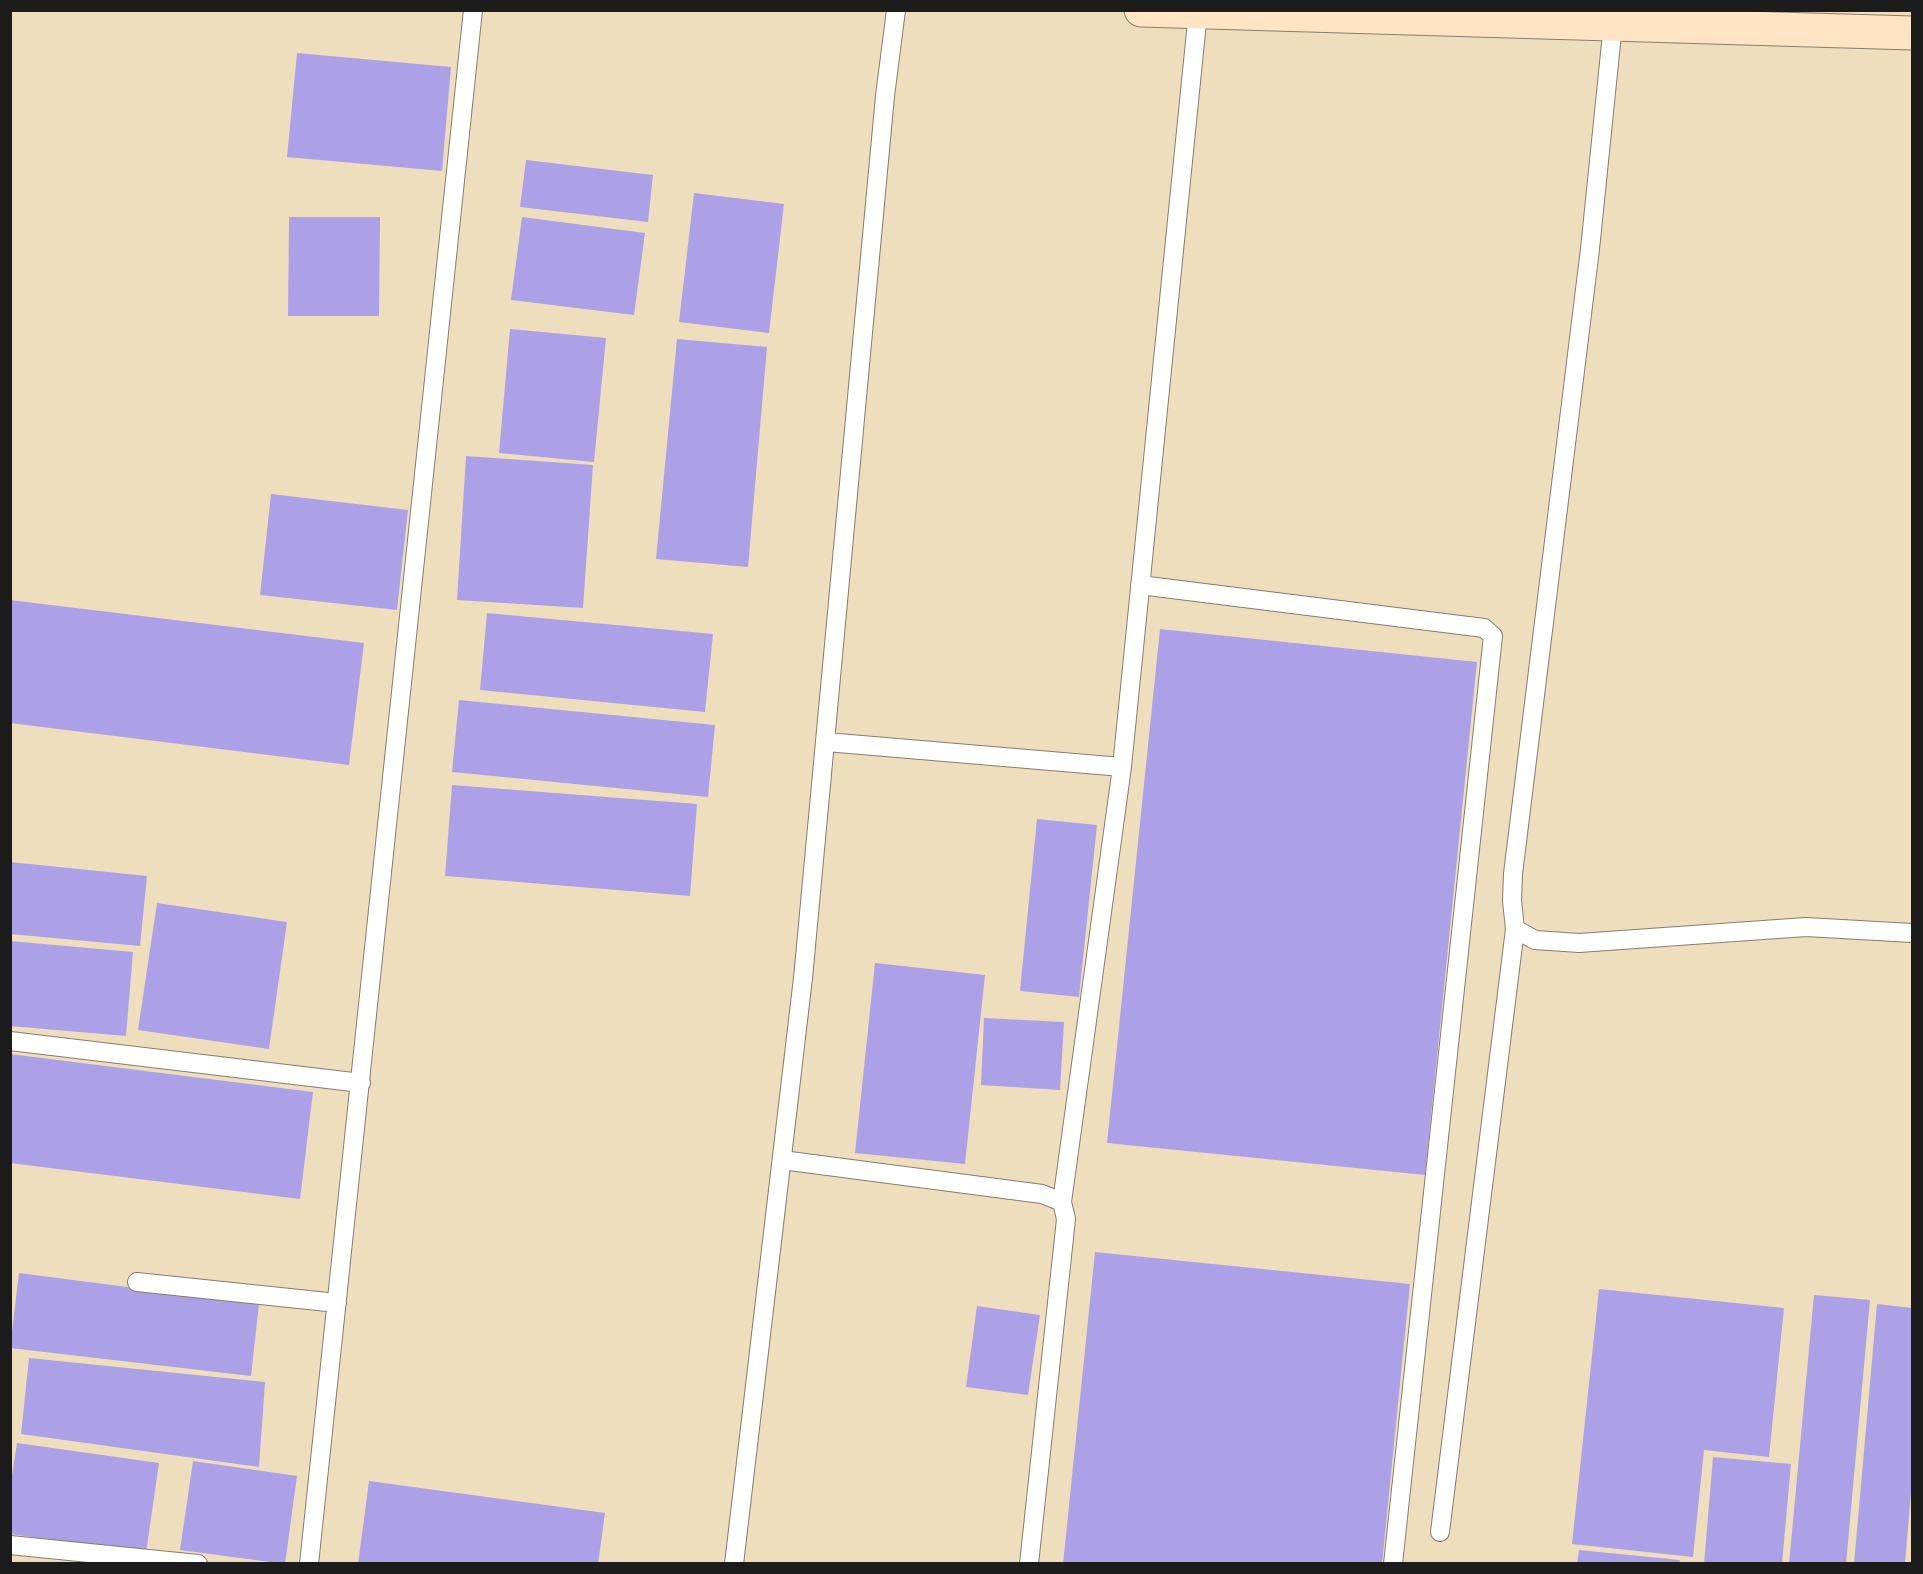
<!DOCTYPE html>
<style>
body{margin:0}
#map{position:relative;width:1923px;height:1574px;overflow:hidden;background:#efdebe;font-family:"Indie Flower",sans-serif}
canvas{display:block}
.frame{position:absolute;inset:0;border:12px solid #1c1c1c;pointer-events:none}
</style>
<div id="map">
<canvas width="1923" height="1574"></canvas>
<div class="frame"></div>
</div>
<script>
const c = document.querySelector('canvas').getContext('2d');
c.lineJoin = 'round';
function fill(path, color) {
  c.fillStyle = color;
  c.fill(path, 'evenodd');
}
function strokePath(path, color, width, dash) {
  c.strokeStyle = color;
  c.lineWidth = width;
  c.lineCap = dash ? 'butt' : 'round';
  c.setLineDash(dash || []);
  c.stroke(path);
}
fill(new Path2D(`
 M297,53L451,67L442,171L287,157Z
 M526,160L653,175L648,222L520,207Z
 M694,193L784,204L769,333L679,322Z
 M289,217H380L379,316H288Z
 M522,217L645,233L634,315L511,300Z
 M510,329L606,338L594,462L499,453Z
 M677,339L767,347L748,567L656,559Z
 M466,456L593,465L583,608L457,600Z
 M271,494L408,510L397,610L260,595Z
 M10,600L364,643L349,765L10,723Z
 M487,613L713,634L705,712L480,690Z
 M1160,629L1477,662L1425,1175L1107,1143Z
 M459,700L715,725L708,797L452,772Z
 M452,785L697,804L690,896L445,876Z
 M1037,819L1097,825L1079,997L1020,991Z
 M10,862L147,876L140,946L10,934Z
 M157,903L287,922L269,1049L138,1030Z
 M10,941L133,952L126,1036L10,1026Z
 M875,963L985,975L965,1164L855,1153Z
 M984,1018L1064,1022L1060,1090L981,1085Z
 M10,1054L313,1092L300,1199L10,1163Z
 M1095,1252L1410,1284L1382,1564H1063Z
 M19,1273L259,1304L251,1376L10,1348Z
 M1599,1289L1784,1308L1769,1457L1704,1450L1693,1557L1572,1544Z
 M1814,1295L1870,1300L1846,1564H1789Z
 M1877,1304L1912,1308V1480L1905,1564H1854Z
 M977,1306L1040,1315L1028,1395L966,1387Z
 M29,1358L265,1382L259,1467L21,1434Z
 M17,1443L159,1463L146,1553L10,1534V1488Z
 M1713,1457L1791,1464L1782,1564H1704Z
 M193,1461L297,1476L285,1564L180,1550Z
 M369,1481L605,1513L598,1564H358Z
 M1579,1550L1680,1560L1679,1564H1577Z`), '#aca1e6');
const service = new Path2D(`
 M1613,24L1590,249L1513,874L1512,901L1515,929L1535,940L1579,943L1806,927L1912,933
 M1140,585L1484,628L1493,636L1393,1564
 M826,742L1122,767
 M10,1041L361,1083
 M782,1160L1042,1194L1062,1202L1066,1219L1029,1564
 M1062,1202L1122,767L1198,12
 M137,1282L337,1303
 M1440,1532L1515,929
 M10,1545L198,1564
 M309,1564L473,10
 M734,1564L803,978L885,96L896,10`);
const secondary = new Path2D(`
 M1141,10L1912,33`);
strokePath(service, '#867d6d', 20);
strokePath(secondary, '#867d6d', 35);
strokePath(service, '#fff', 18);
strokePath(secondary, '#ffe4c6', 33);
</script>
